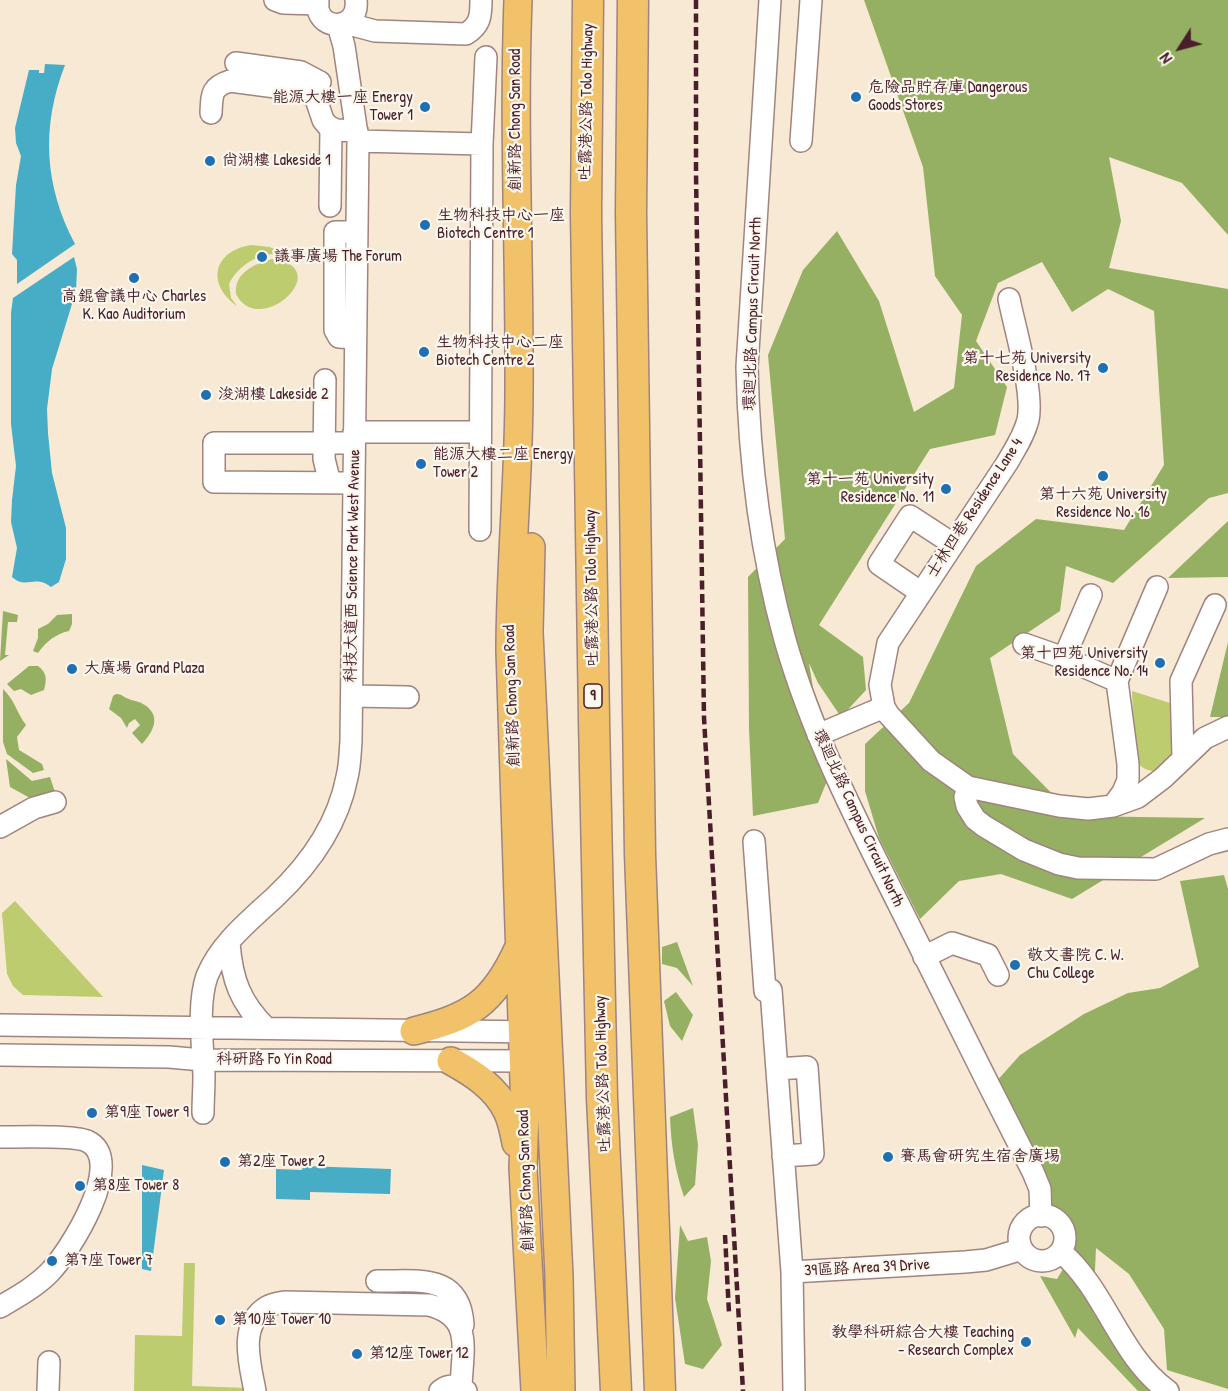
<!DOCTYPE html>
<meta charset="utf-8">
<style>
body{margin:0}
#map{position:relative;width:1228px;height:1391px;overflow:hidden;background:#f7e9d3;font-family:"Patrick Hand",sans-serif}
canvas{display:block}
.north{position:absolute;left:1150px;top:18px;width:60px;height:60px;-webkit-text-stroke:4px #fbf7ec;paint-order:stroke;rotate:234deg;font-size:16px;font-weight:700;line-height:24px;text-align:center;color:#4a1f2b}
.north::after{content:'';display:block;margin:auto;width:21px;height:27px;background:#4a1f2b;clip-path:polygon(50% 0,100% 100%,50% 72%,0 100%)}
</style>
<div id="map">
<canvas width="1228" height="1391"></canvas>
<div class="north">N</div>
</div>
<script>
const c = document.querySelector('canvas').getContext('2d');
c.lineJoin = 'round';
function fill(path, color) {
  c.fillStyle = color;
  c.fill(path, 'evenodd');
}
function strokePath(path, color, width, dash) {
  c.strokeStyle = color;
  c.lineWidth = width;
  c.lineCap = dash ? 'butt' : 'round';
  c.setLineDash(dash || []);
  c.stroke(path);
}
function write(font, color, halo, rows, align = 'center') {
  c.font = font + ' "Patrick Hand","LXGW WenKai TC",sans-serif';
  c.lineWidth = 4.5;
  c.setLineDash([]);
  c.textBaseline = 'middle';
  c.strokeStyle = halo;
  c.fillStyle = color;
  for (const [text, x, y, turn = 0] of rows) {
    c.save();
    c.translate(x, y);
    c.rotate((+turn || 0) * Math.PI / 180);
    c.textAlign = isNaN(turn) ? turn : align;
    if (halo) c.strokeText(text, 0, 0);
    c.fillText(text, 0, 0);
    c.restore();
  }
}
fill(new Path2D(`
 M251,245L270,247L290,257C267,247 239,263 229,284L231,298L237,306C206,284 213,251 251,245Z
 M272,259C338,267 259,340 236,294C234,273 254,264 272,259Z
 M1132,691L1173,704L1176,755L1161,771C1149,772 1142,769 1135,760Z
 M15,901L103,997L23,995L13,986L7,974L2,913Z
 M184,1263H195L192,1386L248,1388V1391H134L135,1335L182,1336Z`), '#bccc6f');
fill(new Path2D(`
 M864,0H1228V235L1182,183L1109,157L1121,221L1109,268L1228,289V493L1209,498L1113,583L1066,566L1060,611L990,658L1013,754L1074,816L1205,818L1072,899L1001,874L959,881L920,919L879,838L865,791V744L909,703L976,566L1036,519L1124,530L1164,465L1154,311L1108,289L1072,312L1042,262L998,283L976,341L1007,387L995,435L930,449L819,625L863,657L866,690L841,717L818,683L809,663L813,688L838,754L818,803L753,816L749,729L748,577L785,539L768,355L803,270L837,231L879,301L914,412L954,388L962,315L935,276L923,167Z
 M1228,521V577L1168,578Z
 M3,611L18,615L17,622H8L5,655H9L0,661Z
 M72,614V624L69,631C55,634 46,642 38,653L33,651L38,638V629L48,624L57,615Z
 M1228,642V717H1210Z
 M29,666H38C47,673 47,679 44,690L31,695L21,689L14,691L7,684Z
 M3,689C14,699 17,713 26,725L17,737L19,750L42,764L44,770L33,773L7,754L3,742Z
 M116,694C122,694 123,697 129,699C133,701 139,701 143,704C162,715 154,731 142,744L132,733L140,725L135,719L129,723L127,728L121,718L109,709L113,696Z
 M6,759L32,781L50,777L55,792L30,798L10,787Z
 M1224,875L1228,889V1389L1167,1370L1164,1329L1129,1274L1096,1248L1093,1313L1161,1391H1138L1078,1328L1075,1338L1040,1276L1057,1279L1072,1254L1036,1167L995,1083L1020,1055L1084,1014L1128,993L1160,988L1199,967L1180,881Z
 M677,942L693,986L677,968L662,964V947Z
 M676,992L693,1015L682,1041L670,1026L664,1001Z
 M693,1108L698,1145L695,1185L684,1197C675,1170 671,1145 670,1117Z
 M680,1225L688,1241L707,1237L711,1261L707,1299L722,1345L703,1369L685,1364L675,1298Z`), '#95b062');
fill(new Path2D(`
 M45,64L65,65C41,127 44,185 75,244L17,284V260L12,254L16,185L21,156L16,143L15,128L29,70H39V73H44Z
 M74,257L77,269L76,291L52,369L47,409L48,433L52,473L66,528V559L59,582L51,587C34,574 27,590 12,577L17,548L11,522L12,500L16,466L11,424V313L13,298Z
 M142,1165L164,1170L151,1271L142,1269Z
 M303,1166L391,1169L390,1194L310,1192V1200L276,1199V1169L302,1170Z`), '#47adc6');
const minor = new Path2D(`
 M275,0L283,3L318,4
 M318,0C313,32 360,33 356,0
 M770,0L747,367C749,460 760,550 785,640C811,731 854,816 897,901C942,992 987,1082 1033,1172L1040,1189L1041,1216
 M345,23L375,31L466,34C480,25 481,17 481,0
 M236,63L301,72L320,82
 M211,113C212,94 211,87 230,81L306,91L316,99L323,120L328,126L336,130L357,131
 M358,141L482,144
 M801,141L811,0
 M330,206L331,128
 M355,338L339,337L335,330V232H357
 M325,380L324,459L330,483
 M354,432H480
 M354,483L214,482V443H354
 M480,530L482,144L486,57
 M920,592L879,564L910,516L953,544
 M1024,644L1064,658L1117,681
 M1064,658L1091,595
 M352,696L408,697
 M884,707L880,685L888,643L1007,463C1015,449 1024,436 1028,420C1034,393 1015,329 1009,299
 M818,735L884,707L888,714L931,761L968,787L1059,806L1088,809L1113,806L1138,797L1163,778L1205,738L1228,727
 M1183,757L1181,681L1215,605
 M968,787L965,797L967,806L975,819L984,826L1024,850L1059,864L1078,868L1156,869L1209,844L1228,839
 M1113,806L1123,792L1128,780V764L1117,681L1157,587
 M0,827L34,808L55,802
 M754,841L765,991L771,990L792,1272L794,1391
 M229,943C232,980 240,1002 266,1028
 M924,957L952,943L988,955L998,975
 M0,1025L536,1032
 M0,1055L169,1057L202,1060L539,1061
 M777,1069L807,1067L813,1154L783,1156
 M203,1113C203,1101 204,1089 204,1076C203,1046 197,1005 207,976C220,944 250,920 275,897C309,865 338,824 347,777C350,766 350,753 351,741L358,141L344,46L338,25
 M0,1137C18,1137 73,1135 87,1141C128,1160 69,1253 49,1273C35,1287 17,1297 0,1307
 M1019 1238a23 23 0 1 1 46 0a23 23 0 1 1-46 0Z
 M1061,1252C1106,1290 1119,1356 1168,1391
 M792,1272L965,1262L986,1260L1022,1249
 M377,1281C416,1282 460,1272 463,1325
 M48,1391L49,1362
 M255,1391C250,1364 238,1325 267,1307C272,1304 279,1303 285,1302L429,1305C474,1316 462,1350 461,1388
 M440,1391C449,1384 457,1385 466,1391`);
const major = new Path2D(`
 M518,0C513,131 520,261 519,392C519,478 510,565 510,651L525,1112L523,1168L535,1391
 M531,547L529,632L559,1276L561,1391
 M414,1031C470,1017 493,1004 518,949
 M451,1061C473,1073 496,1088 507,1111C512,1121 514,1133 516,1143`);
const highway = new Path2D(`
 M588,0L586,214L594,720L602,1098L616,1391
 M633,0L631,213L640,854L660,1391`);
strokePath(minor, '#a0847f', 24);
strokePath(major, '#a0847f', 30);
strokePath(highway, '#a0847f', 33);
strokePath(minor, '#fff', 21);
strokePath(major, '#f2c26a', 27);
strokePath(highway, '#f2c26a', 30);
strokePath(new Path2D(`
 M696,0V173L704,718L743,1391
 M725,1235L729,1313`), '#4a1f2b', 4.5, [9, 4.5]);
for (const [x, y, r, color] of [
 [856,97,6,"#1f6fb2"],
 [425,107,6,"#1f6fb2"],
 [210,161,6,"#1f6fb2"],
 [425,225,6,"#1f6fb2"],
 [262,257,6,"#1f6fb2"],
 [134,278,6,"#1f6fb2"],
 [424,352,6,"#1f6fb2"],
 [1103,368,6,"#1f6fb2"],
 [206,395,6,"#1f6fb2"],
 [421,464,6,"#1f6fb2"],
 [1103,476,6,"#1f6fb2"],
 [946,489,6,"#1f6fb2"],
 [1160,663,6,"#1f6fb2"],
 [72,669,6,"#1f6fb2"],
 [1015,965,6,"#1f6fb2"],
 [92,1113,6,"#1f6fb2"],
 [888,1157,6,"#1f6fb2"],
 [225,1162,6,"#1f6fb2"],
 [80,1186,6,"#1f6fb2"],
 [52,1261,6,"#1f6fb2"],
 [220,1320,6,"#1f6fb2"],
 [1026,1342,6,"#1f6fb2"],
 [357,1354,6,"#1f6fb2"]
]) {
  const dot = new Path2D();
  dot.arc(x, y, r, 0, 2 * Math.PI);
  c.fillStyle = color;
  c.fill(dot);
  strokePath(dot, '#fbf7ec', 2);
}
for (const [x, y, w] of [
 [593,696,18]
]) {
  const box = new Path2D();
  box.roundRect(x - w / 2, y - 12, w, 24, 4.5);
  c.fillStyle = '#fbf7ec';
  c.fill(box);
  strokePath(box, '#4a1f2b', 1.5);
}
write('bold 15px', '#4a1f2b', null, [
 ["9",593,696]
]);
write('16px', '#4a1f2b', '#fbf7ec', [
 ["危險品貯存庫 Dangerous",868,88],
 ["Goods Stores",868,106],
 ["能源大樓一座 Energy",413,98,"right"],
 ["Tower 1",413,116,"right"],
 ["尚湖樓 Lakeside 1",222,161],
 ["生物科技中心一座",437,216],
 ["Biotech Centre 1",437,234],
 ["議事廣場 The Forum",274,257],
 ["高錕會議中心 Charles",134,297,"center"],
 ["K. Kao Auditorium",134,315,"center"],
 ["生物科技中心二座",436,343],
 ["Biotech Centre 2",436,361],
 ["第十七苑 University",1091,359,"right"],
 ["Residence No. 17",1091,377,"right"],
 ["浚湖樓 Lakeside 2",218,395],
 ["能源大樓二座 Energy",433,455],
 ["Tower 2",433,473],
 ["第十一苑 University",934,480,"right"],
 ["Residence No. 11",934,498,"right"],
 ["第十六苑 University",1103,495,"center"],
 ["Residence No. 16",1103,513,"center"],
 ["第十四苑 University",1148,654,"right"],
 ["Residence No. 14",1148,672,"right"],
 ["大廣場 Grand Plaza",84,669],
 ["敬文書院 C. W.",1027,956],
 ["Chu College",1027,974],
 ["第9座 Tower 9",104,1113],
 ["賽馬會研究生宿舍廣埸",900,1157],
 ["第2座 Tower 2",237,1162],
 ["第8座 Tower 8",92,1186],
 ["第7座 Tower 7",64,1261],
 ["第10座 Tower 10",232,1320],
 ["教學科研綜合大樓 Teaching",1014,1333,"right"],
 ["- Research Complex",1014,1351,"right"],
 ["第12座 Tower 12",369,1354]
], 'left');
write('16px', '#4a1f2b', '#fbf7ec', [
 ["吐露港公路 Tolo Highway",587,102,-89],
 ["創新路 Chong San Road",516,120,-90],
 ["環迴北路 Campus Circuit North",753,314,-88],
 ["士林四巷 Residence Lane 4",975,508,-57],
 ["科技大道西 Science Park West Avenue",353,566,-89],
 ["吐露港公路 Tolo Highway",592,588,-91],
 ["創新路 Chong San Road",512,696,-92],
 ["環迴北路 Campus Circuit North",858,818,65],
 ["科研路 Fo Yin Road",274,1060],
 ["吐露港公路 Tolo Highway",603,1074,-92],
 ["創新路 Chong San Road",526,1181,-92],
 ["39區路 Area 39 Drive",867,1268,-3]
]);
</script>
